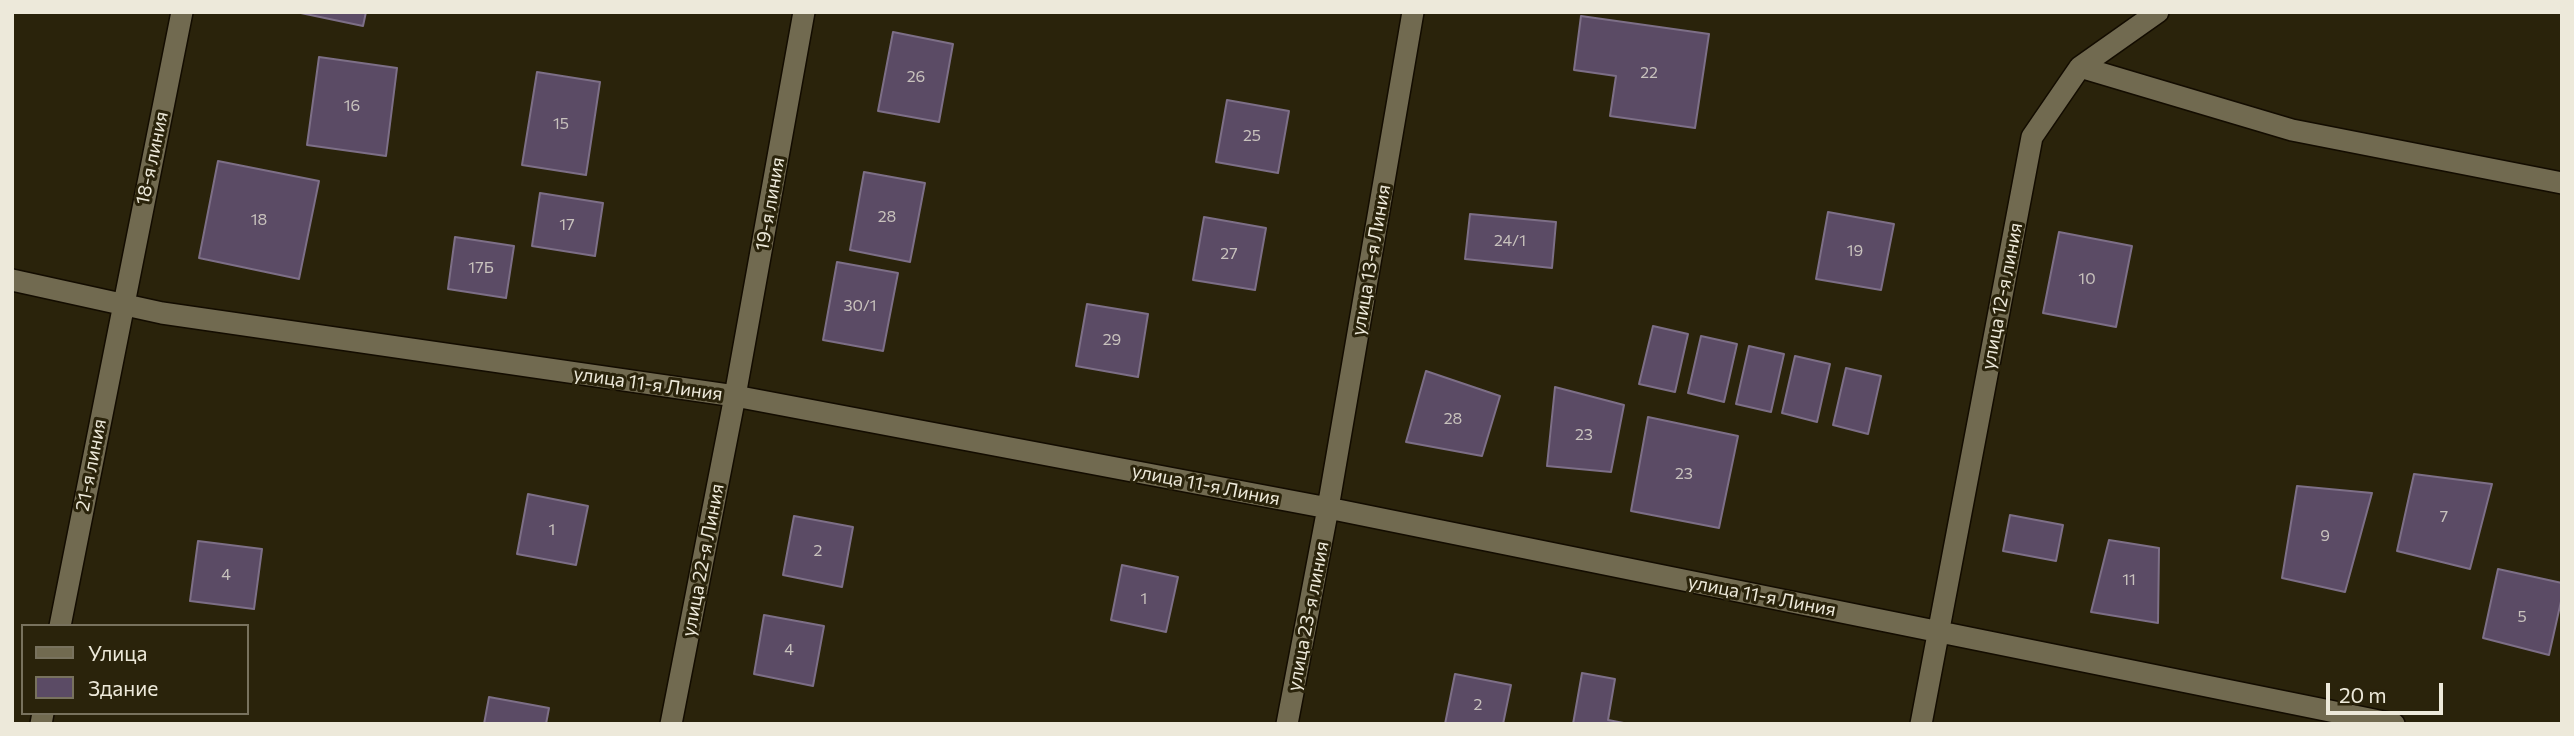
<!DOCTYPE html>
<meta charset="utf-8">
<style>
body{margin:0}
#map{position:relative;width:2574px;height:736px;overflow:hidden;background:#2a230b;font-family:Commissioner,sans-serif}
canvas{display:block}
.frame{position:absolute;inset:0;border:14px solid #ede9da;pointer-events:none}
.legend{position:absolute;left:21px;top:624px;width:228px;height:91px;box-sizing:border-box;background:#2a230b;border:2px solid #78725e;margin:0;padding:9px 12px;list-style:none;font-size:21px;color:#ede9da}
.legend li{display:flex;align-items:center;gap:14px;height:35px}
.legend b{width:35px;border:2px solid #78725e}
.scale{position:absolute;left:2326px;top:683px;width:117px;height:32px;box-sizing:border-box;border:4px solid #ede9da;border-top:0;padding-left:9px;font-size:21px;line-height:24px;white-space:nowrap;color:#ede9da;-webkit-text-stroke:5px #2a230b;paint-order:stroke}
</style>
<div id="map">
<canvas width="2574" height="736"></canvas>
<div class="frame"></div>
<ul class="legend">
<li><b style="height:9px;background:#716a50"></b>Улица</li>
<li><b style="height:19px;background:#5b4b65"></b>Здание</li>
</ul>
<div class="scale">20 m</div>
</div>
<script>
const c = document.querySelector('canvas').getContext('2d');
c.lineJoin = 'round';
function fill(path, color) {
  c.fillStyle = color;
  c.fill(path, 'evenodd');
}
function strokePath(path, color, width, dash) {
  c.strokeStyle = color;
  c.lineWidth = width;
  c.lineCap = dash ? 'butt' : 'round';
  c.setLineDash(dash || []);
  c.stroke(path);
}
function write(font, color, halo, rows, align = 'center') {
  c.font = font + ' Commissioner,sans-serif';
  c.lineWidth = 6;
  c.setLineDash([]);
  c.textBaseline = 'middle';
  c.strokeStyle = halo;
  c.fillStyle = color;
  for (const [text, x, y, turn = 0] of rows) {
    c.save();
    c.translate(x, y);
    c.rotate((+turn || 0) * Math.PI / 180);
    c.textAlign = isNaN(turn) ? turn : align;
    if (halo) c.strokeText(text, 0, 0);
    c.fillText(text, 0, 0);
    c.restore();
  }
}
const building = new Path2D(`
 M296,12H366L363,26Z
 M1581,16L1709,34L1695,128L1610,116L1616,76L1574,70Z
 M893,32L953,44L939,122L878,111Z
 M319,57L397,68L386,156L307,145Z
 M537,72L600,82L586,175L522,165Z
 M1227,100L1289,111L1278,173L1216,162Z
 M218,161L319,181L299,279L199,258Z
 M864,172L925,183L910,262L850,250Z
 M540,193L603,203L595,256L532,246Z
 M1828,212L1894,224L1881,290L1816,279Z
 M1470,214L1556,222L1552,268L1465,259Z
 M1204,217L1266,228L1255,290L1193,280Z
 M2059,232L2132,246L2116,327L2043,313Z
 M455,237L514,246L506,298L448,289Z
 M837,262L898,273L883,351L823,340Z
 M1087,304L1148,314L1138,377L1076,366Z
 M1653,326L1688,334L1675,392L1639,384Z
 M1701,336L1737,344L1724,402L1688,393Z
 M1749,346L1784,354L1771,412L1736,404Z
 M1795,356L1830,364L1817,422L1782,413Z
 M1846,368L1881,376L1868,434L1833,425Z
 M1426,371L1500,396L1482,456L1406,442Z
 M1555,387L1624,405L1611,472L1547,466Z
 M1648,417L1738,436L1719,528L1631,511Z
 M2414,474L2492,484L2470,569L2397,551Z
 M2297,486L2372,493L2345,592L2282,578Z
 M528,494L588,506L576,565L517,554Z
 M2010,515L2063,525L2056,561L2003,551Z
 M794,516L853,527L842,587L783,575Z
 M2109,540L2159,548L2158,623L2091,612Z
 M198,541L262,549L254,609L190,601Z
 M1122,565L1178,577L1166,632L1111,620Z
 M2498,569L2562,583V597L2549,655L2483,638Z
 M764,615L824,626L813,686L754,674Z
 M1582,673L1615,679L1608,720L1629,724H1573Z
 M1455,674L1511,685L1503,724H1445Z
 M489,697L549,708L546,724H484Z`);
fill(building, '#5b4b65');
strokePath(building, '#7d6f87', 2);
const minor = new Path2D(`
 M2080,67L2292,130L2562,183
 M12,280L162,313L735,396L1328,508L2394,724
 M60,626L182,12
 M41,724L43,713
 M671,724L735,396L804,12
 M1287,724L1328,508L1413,12
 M1921,724L2032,137L2080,67L2158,12`);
strokePath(minor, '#130c00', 24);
strokePath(minor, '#716a50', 21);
write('16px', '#c8c2bd', null, [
 ["22",1649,73],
 ["26",916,77],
 ["16",352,106],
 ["15",561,124],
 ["25",1252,136],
 ["28",887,217],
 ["18",259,220],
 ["17",567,225],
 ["24/1",1510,241],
 ["19",1855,251],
 ["27",1229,254],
 ["17Б",481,268],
 ["10",2087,279],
 ["30/1",860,306],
 ["29",1112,340],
 ["28",1453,419],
 ["23",1584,435],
 ["23",1684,474],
 ["7",2444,517],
 ["1",552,530],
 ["9",2325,536],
 ["2",818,551],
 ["4",226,575],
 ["11",2129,580],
 ["1",1144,599],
 ["5",2522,617],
 ["4",789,650],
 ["2",1478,705]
]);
write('19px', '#ede9da', '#2a230b', [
 ["18-я линия",152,158,-78],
 ["19-я линия",770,204,-80],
 ["улица 13-я Линия",1371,260,-80],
 ["улица 12-я линия",2002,296,-79],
 ["улица 11-я Линия",648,384,8],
 ["21-я линия",91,465,-79],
 ["улица 11-я Линия",1206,485,11],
 ["улица 22-я Линия",703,560,-79],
 ["улица 11-я Линия",1762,596,11],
 ["улица 23-я линия",1308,616,-79]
]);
</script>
